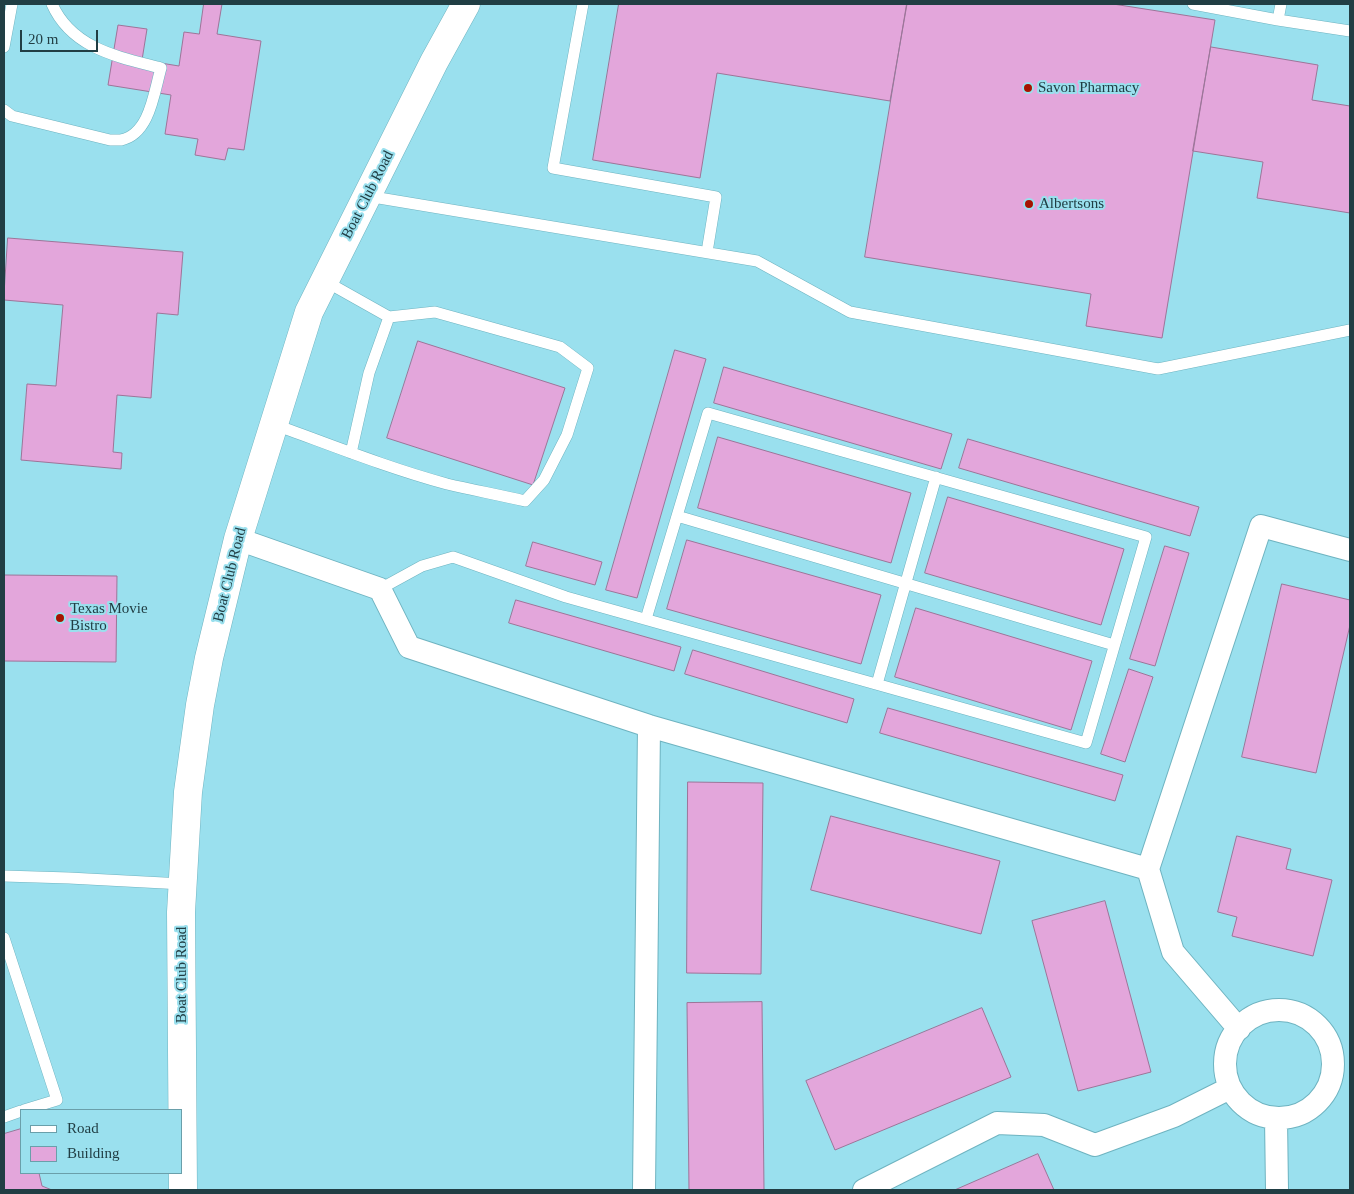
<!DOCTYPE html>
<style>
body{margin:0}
#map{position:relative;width:1354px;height:1194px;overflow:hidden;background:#9ae0ee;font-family:Georgia,serif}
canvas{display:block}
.frame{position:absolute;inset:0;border:5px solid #213e44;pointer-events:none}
.legend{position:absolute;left:20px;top:1109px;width:162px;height:65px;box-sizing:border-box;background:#9ae0ee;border:1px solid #6a9faa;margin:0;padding:6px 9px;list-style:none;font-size:15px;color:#213e44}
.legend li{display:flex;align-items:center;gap:10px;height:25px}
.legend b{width:25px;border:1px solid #6a9faa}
.scale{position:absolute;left:20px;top:30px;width:78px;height:22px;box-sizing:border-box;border:2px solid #213e44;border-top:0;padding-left:6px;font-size:15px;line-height:18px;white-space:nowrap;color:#213e44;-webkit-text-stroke:4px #9ae0ee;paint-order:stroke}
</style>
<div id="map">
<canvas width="1354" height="1194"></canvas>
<div class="frame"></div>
<ul class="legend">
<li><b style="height:6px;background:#fff"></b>Road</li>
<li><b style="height:14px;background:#e3a6db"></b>Building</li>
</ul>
<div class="scale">20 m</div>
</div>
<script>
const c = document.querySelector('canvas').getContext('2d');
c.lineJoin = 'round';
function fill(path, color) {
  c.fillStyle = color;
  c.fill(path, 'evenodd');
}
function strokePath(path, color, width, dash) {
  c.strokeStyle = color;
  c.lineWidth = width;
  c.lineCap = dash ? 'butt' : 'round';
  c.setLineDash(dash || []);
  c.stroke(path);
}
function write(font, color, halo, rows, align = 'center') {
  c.font = font + ' Georgia,serif';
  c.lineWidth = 4;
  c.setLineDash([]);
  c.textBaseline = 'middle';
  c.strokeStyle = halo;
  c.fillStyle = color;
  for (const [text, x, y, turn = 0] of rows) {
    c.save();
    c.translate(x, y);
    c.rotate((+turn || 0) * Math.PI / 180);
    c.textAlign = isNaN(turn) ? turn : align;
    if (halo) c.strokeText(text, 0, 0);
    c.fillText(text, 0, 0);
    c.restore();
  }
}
const building = new Path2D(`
 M204,4H222L217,34L261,41L244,150L228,148L225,160L195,155L198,139L165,134L171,95L108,85L118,25L147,29L142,60L179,66L184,32L199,34Z
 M619,4H907L890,101L717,73L700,178L593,160Z
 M907,4H1113L1215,20L1162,338L1086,326L1091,294L865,257Z
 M1211,47L1318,65L1312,100L1350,106V213L1257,198L1263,162L1193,151Z
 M8,238L183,252L178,315L157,313L151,398L117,395L113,452L122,453L121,469L21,460L27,384L56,386L63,305L4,300Z
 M418,341L565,388L533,485L387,438Z
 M675,350L706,359L637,598L606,590Z
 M724,367L952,434L941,469L714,403Z
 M718,437L911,493L891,563L698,508Z
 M968,439L1199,507L1190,536L959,468Z
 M948,497L1124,549L1101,625L925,573Z
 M687,540L881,595L861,664L667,609Z
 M533,542L602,562L595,585L526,566Z
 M1165,546L1189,553L1155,666L1130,659Z
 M4,575L117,576L116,662L4,661Z
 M1282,584L1350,600V625L1316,773L1242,757Z
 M516,600L681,647L674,671L509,623Z
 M916,608L1092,661L1071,730L895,677Z
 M693,650L854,699L847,723L685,674Z
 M1129,669L1153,677L1125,762L1101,754Z
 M888,708L1123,775L1115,801L880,733Z
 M688,782L763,783L761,974L687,973Z
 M831,816L1000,861L981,934L811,890Z
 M1237,836L1291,849L1286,869L1332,880L1313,956L1232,936L1237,917L1218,912Z
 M1105,901L1151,1072L1078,1091L1032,921Z
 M762,1002L764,1190H689L687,1003Z
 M982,1008L1011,1077L835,1150L806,1081Z
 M21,1129V1173H39L42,1186L52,1190H4V1134Z
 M1038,1154L1054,1190H955Z`);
fill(building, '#e3a6db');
strokePath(building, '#9d7498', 1);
const service = new Path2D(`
 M583,4L553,168L716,197L707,252
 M1193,4L1278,20L1350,31
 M1278,20L1281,4
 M4,47L12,4
 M4,110L12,116L110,140C113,140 118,140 121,140C150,134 154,92 161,68C119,57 72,49 52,4
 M367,196L757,261L850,312L1158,369L1350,330
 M325,281L389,317
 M273,424C331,445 388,468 447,484C473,490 499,495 525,501L544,480L567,435L588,368L560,347L435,312L389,317L369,373L351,453
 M677,516L1114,645
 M380,589L422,566L453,557L566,597L1086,743L1146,537L708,413L646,619
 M877,684L936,477
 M4,876L69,878L183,884
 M4,938L57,1100L24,1110
 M4,1117L21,1111`);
const minor = new Path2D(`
 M238,539L380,589L409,647L649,726L1148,869L1173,952L1239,1029
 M1148,869L1261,526L1350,550
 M1225 1064a54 54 0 1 1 108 0a54 54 0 1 1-108 0Z
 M1276,1118L1277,1190
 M644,1190L649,726
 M864,1190L997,1123L1044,1125L1095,1145L1174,1116L1230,1088`);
const secondary = new Path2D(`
 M183,1190L181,912L188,792L200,705L209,658L238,539L309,312L434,62L466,4`);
strokePath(service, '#6eb3c0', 12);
strokePath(minor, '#6eb3c0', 24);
strokePath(secondary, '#6eb3c0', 29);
strokePath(service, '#fff', 11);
strokePath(minor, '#fff', 22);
strokePath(secondary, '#fff', 28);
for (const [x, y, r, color] of [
 [1028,88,5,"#a61300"],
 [1029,204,5,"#a61300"],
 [60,618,5,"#a61300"]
]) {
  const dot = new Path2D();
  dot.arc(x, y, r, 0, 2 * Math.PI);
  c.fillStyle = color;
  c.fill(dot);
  strokePath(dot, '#9ae0ee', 2);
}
write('15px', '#213e44', '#9ae0ee', [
 ["Savon Pharmacy",1038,88],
 ["Albertsons",1039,204],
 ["Texas Movie",70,609],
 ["Bistro",70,626]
], 'left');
write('15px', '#213e44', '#9ae0ee', [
 ["Boat Club Road",368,195,-63],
 ["Boat Club Road",230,575,-76],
 ["Boat Club Road",182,975,-90]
]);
</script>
